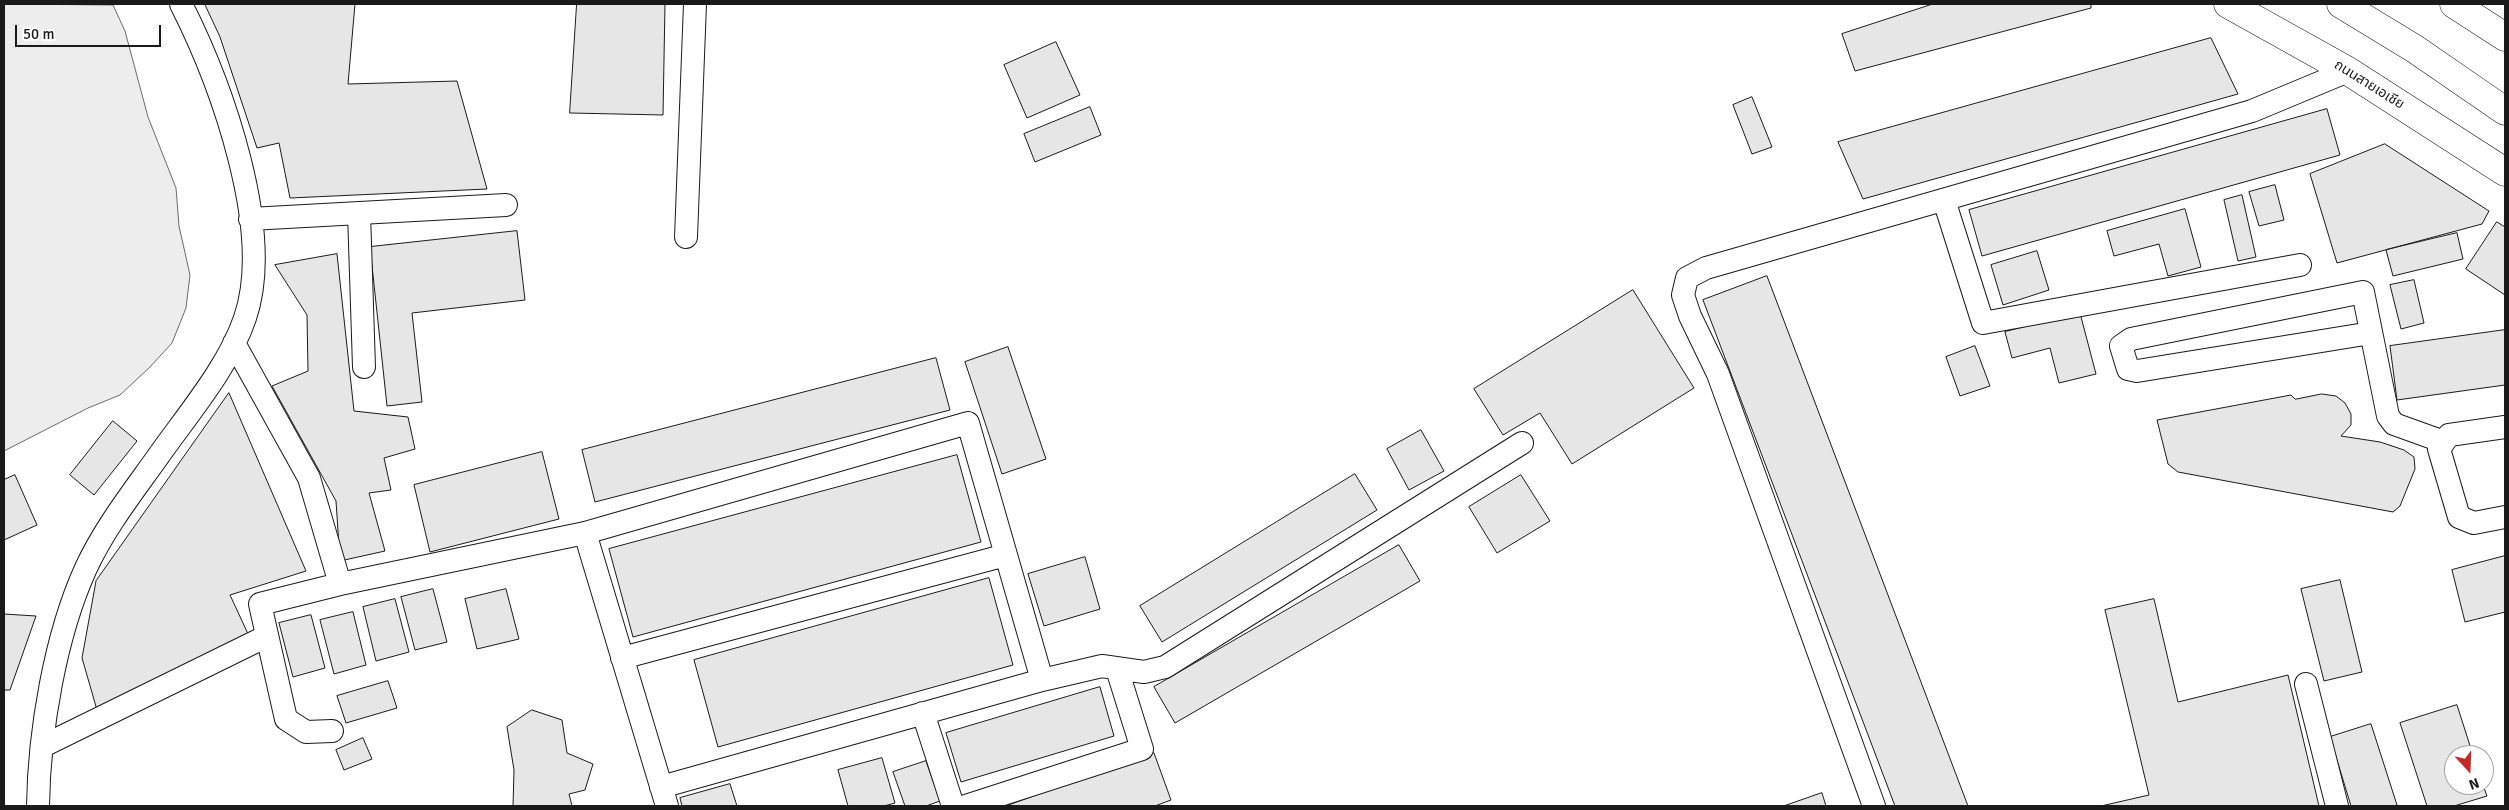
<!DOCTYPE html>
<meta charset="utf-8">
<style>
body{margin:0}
#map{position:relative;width:2509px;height:810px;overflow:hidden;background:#fff;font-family:Signika,sans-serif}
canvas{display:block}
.frame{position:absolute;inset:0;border:5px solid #1a1a1a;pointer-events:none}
.north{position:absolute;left:2444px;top:745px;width:50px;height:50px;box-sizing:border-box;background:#fff;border:1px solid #a3a3a3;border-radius:50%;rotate:160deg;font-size:14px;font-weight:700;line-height:20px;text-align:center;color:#1a1a1a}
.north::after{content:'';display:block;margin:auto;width:18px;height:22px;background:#c62828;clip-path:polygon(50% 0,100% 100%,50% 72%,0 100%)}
.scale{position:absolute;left:15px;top:25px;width:146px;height:22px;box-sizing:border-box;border:2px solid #1a1a1a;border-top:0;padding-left:6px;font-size:15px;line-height:18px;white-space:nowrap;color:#1a1a1a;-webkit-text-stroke:4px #fff;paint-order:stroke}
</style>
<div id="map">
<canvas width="2509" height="810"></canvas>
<div class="frame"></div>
<div class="north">N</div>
<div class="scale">50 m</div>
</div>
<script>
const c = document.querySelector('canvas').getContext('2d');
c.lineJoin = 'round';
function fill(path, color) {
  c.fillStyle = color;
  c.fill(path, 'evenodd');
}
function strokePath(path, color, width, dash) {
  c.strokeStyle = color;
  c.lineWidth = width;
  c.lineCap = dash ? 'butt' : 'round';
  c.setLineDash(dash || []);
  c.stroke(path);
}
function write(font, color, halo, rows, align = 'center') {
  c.font = font + ' Signika,"Noto Sans Thai",sans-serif';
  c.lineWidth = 4;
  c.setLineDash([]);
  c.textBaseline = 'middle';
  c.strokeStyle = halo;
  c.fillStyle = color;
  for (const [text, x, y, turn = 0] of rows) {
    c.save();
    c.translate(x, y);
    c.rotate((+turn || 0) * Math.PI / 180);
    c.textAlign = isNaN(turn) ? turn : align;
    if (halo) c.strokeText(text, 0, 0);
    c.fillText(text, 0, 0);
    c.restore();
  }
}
const built = new Path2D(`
 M4,4L113,5L125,31L148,117L176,188L179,226L190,275L186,308L172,343L150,367L120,395L88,408L4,451Z`);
fill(built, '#ededed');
strokePath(built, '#6a6a6a', 1);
const building = new Path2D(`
 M205,4H355L348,84L457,81L487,189L290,198L279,143L257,148L220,37Z
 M577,4H665L663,115L570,113Z
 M1933,4H2091V8L1855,71L1842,34Z
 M2211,38L2238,94L1863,199L1838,142Z
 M1056,42L1080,95L1027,118L1004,65Z
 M1752,97L1772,147L1752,154L1733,105Z
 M1090,107L1101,135L1035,162L1024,134Z
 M2327,109L2340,155L1982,256L1969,210Z
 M2385,144L2489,211L2482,224L2337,263L2310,174Z
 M2275,185L2284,220L2259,226L2249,192Z
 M2242,195L2256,257L2238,261L2224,200Z
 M2185,209L2201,267L2168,276L2159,244L2114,256L2107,231Z
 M2497,222L2505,227V295L2466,269Z
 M517,231L525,300L412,313L422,402L387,406L370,247Z
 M2457,233L2463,259L2393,276L2386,250Z
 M2037,251L2049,290L2003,305L1991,265Z
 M337,254L354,411L408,417L415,449L384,458L391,490L369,493L385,551L340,561L336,501L272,386L308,371L307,315L275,265Z
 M1767,276L1968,806H1895L1703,300Z
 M2414,280L2424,323L2401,329L2390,285Z
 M1633,290L1694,388L1572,464L1540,413L1503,435L1474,389Z
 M2080,313L2096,374L2059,383L2050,348L2012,358L2005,332Z
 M2505,330V385L2397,400L2390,346Z
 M1975,346L1990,386L1960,396L1946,357Z
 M1008,347L1046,459L1002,474L965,362Z
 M936,358L950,410L595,502L582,450Z
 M229,393L306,571L230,595L249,636L97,710L82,658L96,581Z
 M2322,394L2336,396L2345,403L2351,414V425L2341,436L2380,442L2404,450L2414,457L2415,469L2400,506L2393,512L2178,472L2168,464L2157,420L2291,395L2295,399Z
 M113,421L137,441L94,495L70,475Z
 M1421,430L1444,471L1409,490L1387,449Z
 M542,452L559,519L430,552L414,485Z
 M957,455L981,542L633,637L609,549Z
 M1355,474L1377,510L1162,642L1140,606Z
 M15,475L37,525L4,540V480Z
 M1521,475L1550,521L1497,553L1469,507Z
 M1399,545L1420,581L1175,723L1154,687Z
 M2505,556V612L2465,622L2452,570Z
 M1085,557L1100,609L1044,626L1028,574Z
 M989,578L1013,665L718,747L694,660Z
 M2340,580L2362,672L2324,681L2301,589Z
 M433,589L447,642L415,650L401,597Z
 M506,589L519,639L477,649L465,599Z
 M395,599L409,652L376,661L363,607Z
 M2154,599L2178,702L2288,675L2319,806H2101L2149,795L2105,610Z
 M353,612L366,665L334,674L320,620Z
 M4,614L36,616L10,690H4Z
 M311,615L325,668L293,677L279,623Z
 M388,681L397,708L346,723L337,696Z
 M1100,687L1114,736L961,782L946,733Z
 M2457,705L2473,755H2454V785H2483L2487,796L2454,806H2427L2400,723Z
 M532,710L562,720L567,753L593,764L585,790L569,794L572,806H513L514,770L507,727Z
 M2371,724L2397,805L2394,806H2351L2330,737Z
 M363,738L372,759L344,770L336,750Z
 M1154,753L1171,800L1155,806H1006Z
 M882,758L895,803L884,806H848L838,770Z
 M926,761L940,801L926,806H905L893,772Z
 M730,784L737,806H682L680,798Z
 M1822,793L1826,806H1784Z`);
fill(building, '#e6e6e6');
strokePath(building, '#1a1a1a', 1);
const minor = new Path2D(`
 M1944,200L1983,323L2300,265
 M359,213L364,367
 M250,219L506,205
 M686,237L695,4
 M2371,333L2137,371L2128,369L2121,346L2131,339L2363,292L2388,416L2394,424L2444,442
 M234,343L309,478L340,584
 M2505,427L2449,435L2439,449L2459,517L2474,523L2505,517
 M585,533L667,806
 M622,658L1006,555
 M2306,684L2337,806
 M923,713L953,806
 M332,731L306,732L286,719L260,604L340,584L585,533L968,423L1042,680
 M43,746L267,636
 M661,787L1042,680L1102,666L1144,672L1165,667L1522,443
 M38,806C39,732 55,636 86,568C104,529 132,493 157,458C187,415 228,368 245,318C275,231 221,83 181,4
 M966,806L1142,749L1117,669
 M1874,806L1718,374L1690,316L1683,295L1687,278L1706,268L2252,111L2348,71`);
const highway = new Path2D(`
 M2228,4L2348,71L2505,172
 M2341,4L2415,49L2505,111
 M2454,4L2505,37`);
strokePath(minor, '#1a1a1a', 24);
strokePath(highway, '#1a1a1a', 29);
strokePath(minor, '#fff', 22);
strokePath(highway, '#fff', 28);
write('14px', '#1a1a1a', '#fff', [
 ["ถนนสายเอเชีย",2369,85,32]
]);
</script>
